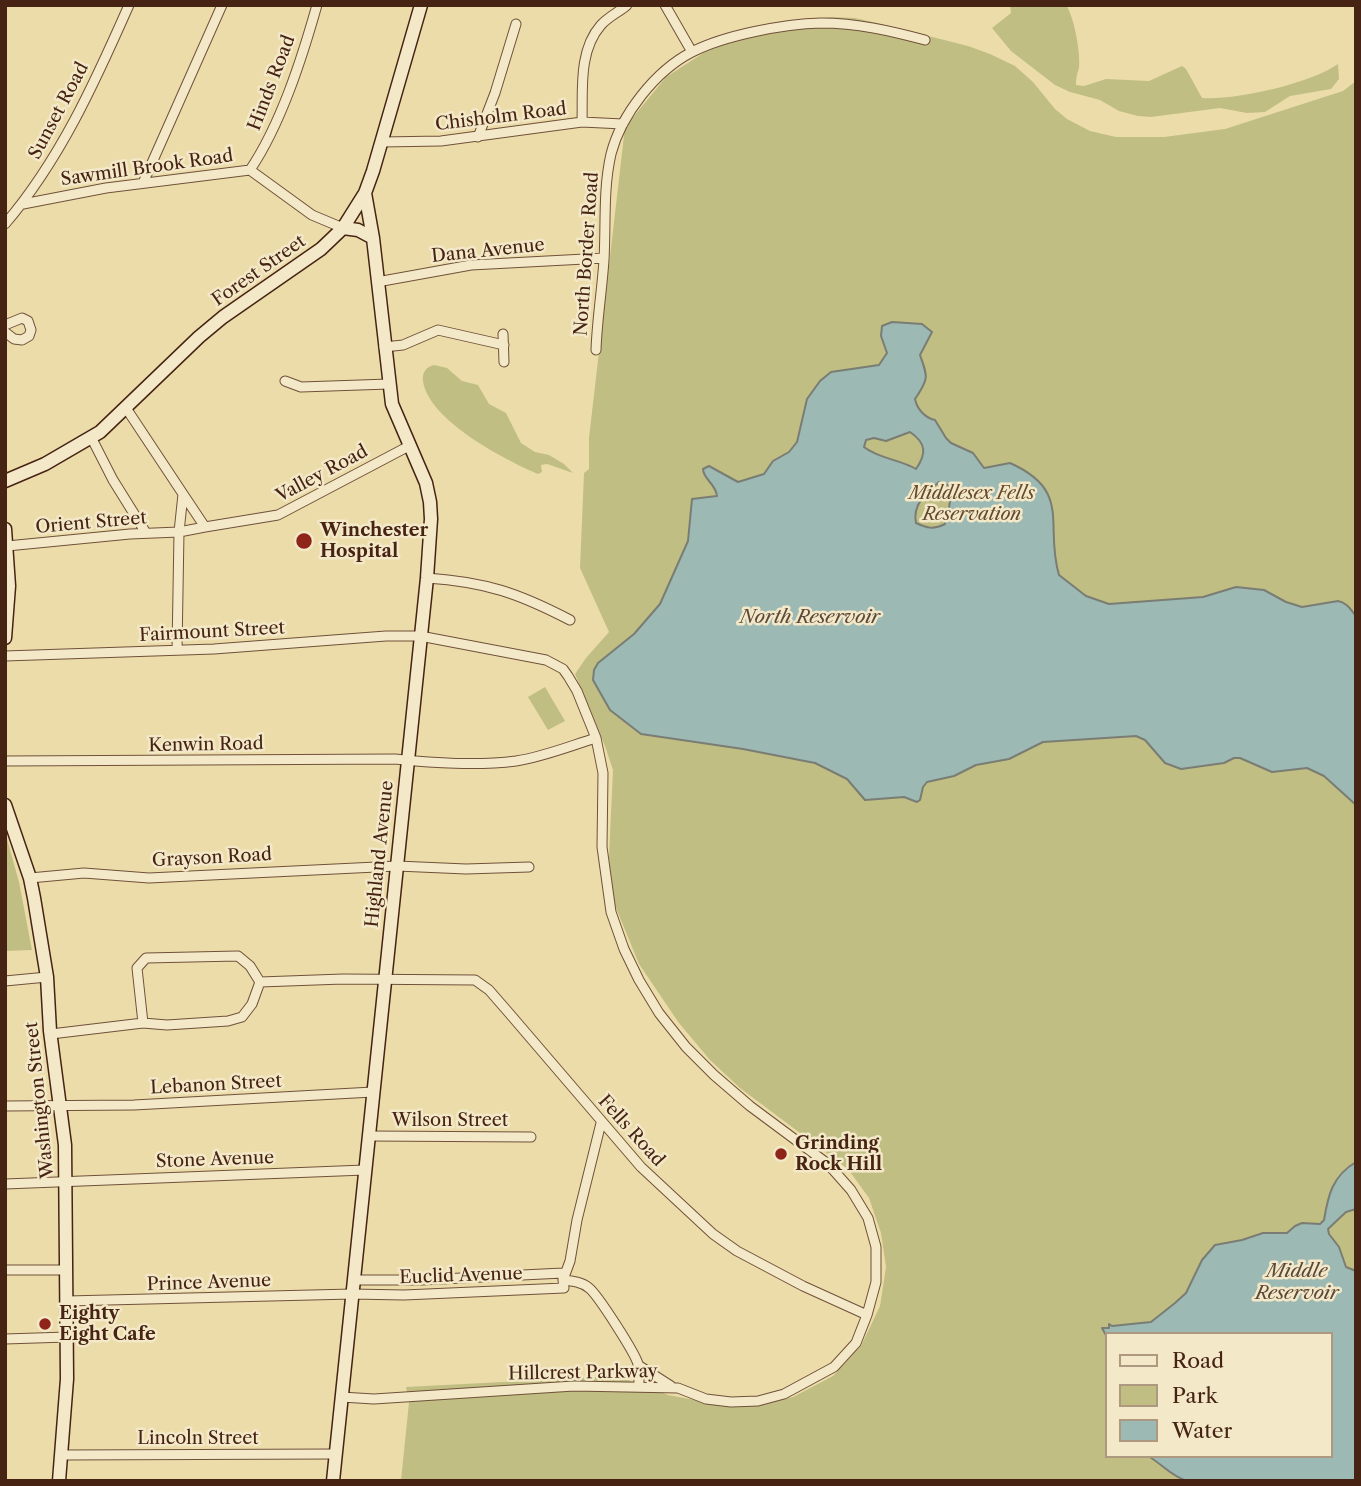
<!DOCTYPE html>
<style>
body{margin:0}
#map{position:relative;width:1361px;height:1486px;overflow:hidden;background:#ecdcaa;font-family:"Libre Caslon Text",serif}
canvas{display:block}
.frame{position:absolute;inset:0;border:7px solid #462313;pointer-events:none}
.legend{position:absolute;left:1105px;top:1332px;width:228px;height:126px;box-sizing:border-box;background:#f3e8c8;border:2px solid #ae9980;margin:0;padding:9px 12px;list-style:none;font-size:21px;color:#462313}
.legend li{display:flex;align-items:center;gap:14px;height:35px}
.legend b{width:35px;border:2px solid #ae9980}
</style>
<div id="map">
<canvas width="1361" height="1486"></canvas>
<div class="frame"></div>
<ul class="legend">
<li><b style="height:9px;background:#f3e8c8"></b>Road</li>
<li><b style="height:19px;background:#c0be83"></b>Park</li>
<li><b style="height:19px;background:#9db9b4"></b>Water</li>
</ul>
</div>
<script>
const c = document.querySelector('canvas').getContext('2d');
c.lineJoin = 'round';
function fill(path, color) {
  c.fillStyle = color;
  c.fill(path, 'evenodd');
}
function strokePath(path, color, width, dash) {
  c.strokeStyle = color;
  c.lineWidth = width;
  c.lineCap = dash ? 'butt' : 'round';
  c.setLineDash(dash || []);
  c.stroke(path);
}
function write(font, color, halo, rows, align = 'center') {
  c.font = font + ' "Libre Caslon Text",serif';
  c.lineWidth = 5;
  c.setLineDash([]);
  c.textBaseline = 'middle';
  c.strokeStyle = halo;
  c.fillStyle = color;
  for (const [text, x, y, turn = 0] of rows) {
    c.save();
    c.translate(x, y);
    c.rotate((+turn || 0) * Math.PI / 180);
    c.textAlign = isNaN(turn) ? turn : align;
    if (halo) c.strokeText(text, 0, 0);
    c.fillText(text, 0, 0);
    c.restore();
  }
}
fill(new Path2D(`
 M1010,5H1066C1074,16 1081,54 1079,68C1077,74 1076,78 1076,85L1084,86L1106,79L1149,81L1182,66L1186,69L1202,98C1237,100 1309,84 1338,64L1339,79L1331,89L1290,96L1265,112L1247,113L1220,108L1151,117L1138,116L1119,111L1100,100L1070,92L1055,85L1011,51L992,28L1011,13Z
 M831,17L855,18L877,23L968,46L990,54L1015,66L1033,82L1055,109L1067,119L1090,131L1116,137H1164L1225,129L1343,91L1356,81V1481H401L409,1402L406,1387L618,1376L668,1395L716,1404H762L793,1397L833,1376L861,1346L880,1306L886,1267L881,1233L869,1198L848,1169L740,1088L710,1060L679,1023L639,964L614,903L609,857L613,770L605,746L575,674L586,658L609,632L580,568L584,473L589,469V438L625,127L666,77L705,52L760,30L792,22ZM1107,1334H1331V1456H1107Z
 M434,365L447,368L462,381L478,385L489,404L506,413L521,443L535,452L549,455L564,464L573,473L547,464L541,465L542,472L538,474C505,460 428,420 423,381C422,372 426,367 434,365Z
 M545,687L565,721L548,730L528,697Z
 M5,832L19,882L32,950L5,951Z`), '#c0be83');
const water = new Path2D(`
 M892,322L922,324L932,332L920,355C928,377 929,379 915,399C917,409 925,418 935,420L946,438L951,443L973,453L984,468L1010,463C1073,491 1044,525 1059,575L1086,596L1109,604L1203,597L1236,587L1264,590L1286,602L1302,607L1338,601C1346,602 1351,610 1356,616V805L1324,776L1307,768L1272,772L1240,758H1234L1224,763L1181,769L1165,763L1145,740L1136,736L1043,742L1009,759L976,765L954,776L927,782L923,787L920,800L917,802L904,797L865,800L847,779L815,763L743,749L641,734L610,710L593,680L594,670L598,663L634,634L660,604L688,541L692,499L717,496C716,484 703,479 703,469L709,466L738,482L764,474L773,461L789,452L797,442L807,399L820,381L831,372L879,365L887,353L881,336L882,326ZM910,432C926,443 927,453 916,469C899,459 879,459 864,447L866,440L874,438L886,441ZM939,482L948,485C953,497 948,512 945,524C933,530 927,528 916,523C912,505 926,493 939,482Z
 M1356,1162V1209L1346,1212L1328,1229L1329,1234L1339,1247L1346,1267L1356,1271V1481H1187C1171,1476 1162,1464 1148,1456H1331V1334H1107V1337L1102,1328H1109V1324L1112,1326L1151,1322L1175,1303L1186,1293L1202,1260L1215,1245L1242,1240L1263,1233H1287L1295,1226L1302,1223L1320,1224L1324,1220C1328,1196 1332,1176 1356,1162Z`);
fill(water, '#9db9b4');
strokePath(water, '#7a7d74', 2);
const street = new Path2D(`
 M665,5L692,52
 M582,122C583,91 578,51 601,25C608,17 619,12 627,5
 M478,137L495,93L516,24
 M382,142L441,141L582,122L623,124
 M250,170C281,124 302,58 317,5
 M143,183L222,5
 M23,204L106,188L250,170L312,215L343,228
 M5,224C60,160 95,82 129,5
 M377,282L471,265L604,258
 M5,325L22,318L28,321L31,330L29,336L22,340L14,339L5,332
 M503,334L504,362
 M384,347L403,345L438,330L504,345
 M596,350C597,320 602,290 604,260C606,224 603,189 611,154C621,115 655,71 692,52C725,35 784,24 821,23C857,23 891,31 925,40
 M285,381L301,387L389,384
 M126,408L183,494L179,532L177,650
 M91,437L113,480L146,533
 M183,494L205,527L278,515L409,446
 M7,546L130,534L179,532L205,527
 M427,578C486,582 518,593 570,620
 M5,656L214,649L386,636H420L546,660L563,669L568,676L577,691L596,738L603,773L602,847L611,912L624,949L639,980L659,1013L686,1047L714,1075L750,1106L828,1164L851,1190L868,1218L876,1247V1282L867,1315L856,1343L834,1367L784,1394L758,1401L731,1402L706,1399L678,1388L574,1386L374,1399L341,1397
 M5,761L395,759C435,763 476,766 516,761C543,757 570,746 596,738
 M30,878L84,873L149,878L397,866L466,869L529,867
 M5,981L47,977
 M143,1023L137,968L146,958L238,956L250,966L260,982
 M51,1034L143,1023L167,1025L228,1021L242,1017L252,1004L260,982L343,979L475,980L489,990L509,1013L641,1167L713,1234L737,1251L803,1286L867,1315
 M5,1106L134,1105L373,1092
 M369,1136L531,1137
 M5,1184L365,1170
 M5,1270H67
 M353,1280H421L563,1273V1280
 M563,1280C573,1281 582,1282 589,1288C598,1295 635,1353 638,1364C639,1371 639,1379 639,1386
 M67,1301L352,1294L404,1295L564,1288L563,1280L570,1261L577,1220L601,1123
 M5,1339L67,1337
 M638,1365L671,1386
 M61,1455L335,1454`);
const secondary = new Path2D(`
 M365,193L373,238
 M5,481L45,464L100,432L199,337L223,317L321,249L343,228L365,193L373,171L421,5
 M5,529L9,586L5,638
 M5,805L30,878L34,898L47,977L50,1031L65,1145L67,1379L59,1481
 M333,1481L427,578L431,519L430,502L426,483L392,404L373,238L358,230L343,228`);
strokePath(street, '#705139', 11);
strokePath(secondary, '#462313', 15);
strokePath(street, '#f3e8c8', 9);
strokePath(secondary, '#f3e8c8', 12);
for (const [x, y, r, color] of [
 [304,541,9,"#8f2418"],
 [781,1154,7,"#8f2418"],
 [45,1324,7,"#8f2418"]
]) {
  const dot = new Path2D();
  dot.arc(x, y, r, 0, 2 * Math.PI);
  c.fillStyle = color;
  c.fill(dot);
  strokePath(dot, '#f3e8c8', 2.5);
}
write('18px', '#462313', '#f3e8c8', [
 ["Hinds Road",272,83,-69],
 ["Sunset Road",59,111,-62],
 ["Chisholm Road",501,117,-7],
 ["Sawmill Brook Road",147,168,-8],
 ["Dana Avenue",488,251,-6],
 ["North Border Road",587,254,-86],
 ["Forest Street",259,271,-35],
 ["Valley Road",322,474,-28],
 ["Orient Street",91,523,-5],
 ["Fairmount Street",212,632,-3],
 ["Kenwin Road",206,745,-1],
 ["Highland Avenue",380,854,-84],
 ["Grayson Road",212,858,-3],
 ["Lebanon Street",216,1085,-3],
 ["Washington Street",40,1100,-96],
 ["Wilson Street",450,1121],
 ["Fells Road",631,1131,48],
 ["Stone Avenue",215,1160,-2],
 ["Euclid Avenue",461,1276,-2],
 ["Prince Avenue",209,1283,-2],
 ["Hillcrest Parkway",583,1373,-1],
 ["Lincoln Street",198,1439]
]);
write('italic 18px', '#644a2f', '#f3e8c8', [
 ["Middlesex Fells",972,494],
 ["Reservation",972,515]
]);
write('bold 18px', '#462313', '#f3e8c8', [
 ["Winchester",320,531],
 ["Hospital",320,552],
 ["Grinding",795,1144],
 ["Rock Hill",795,1165],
 ["Eighty",59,1314],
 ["Eight Cafe",59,1335]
], 'left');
write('italic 19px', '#5c483b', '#f3e8c8', [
 ["North Reservoir",810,618],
 ["Middle",1297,1272],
 ["Reservoir",1297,1294]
]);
</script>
